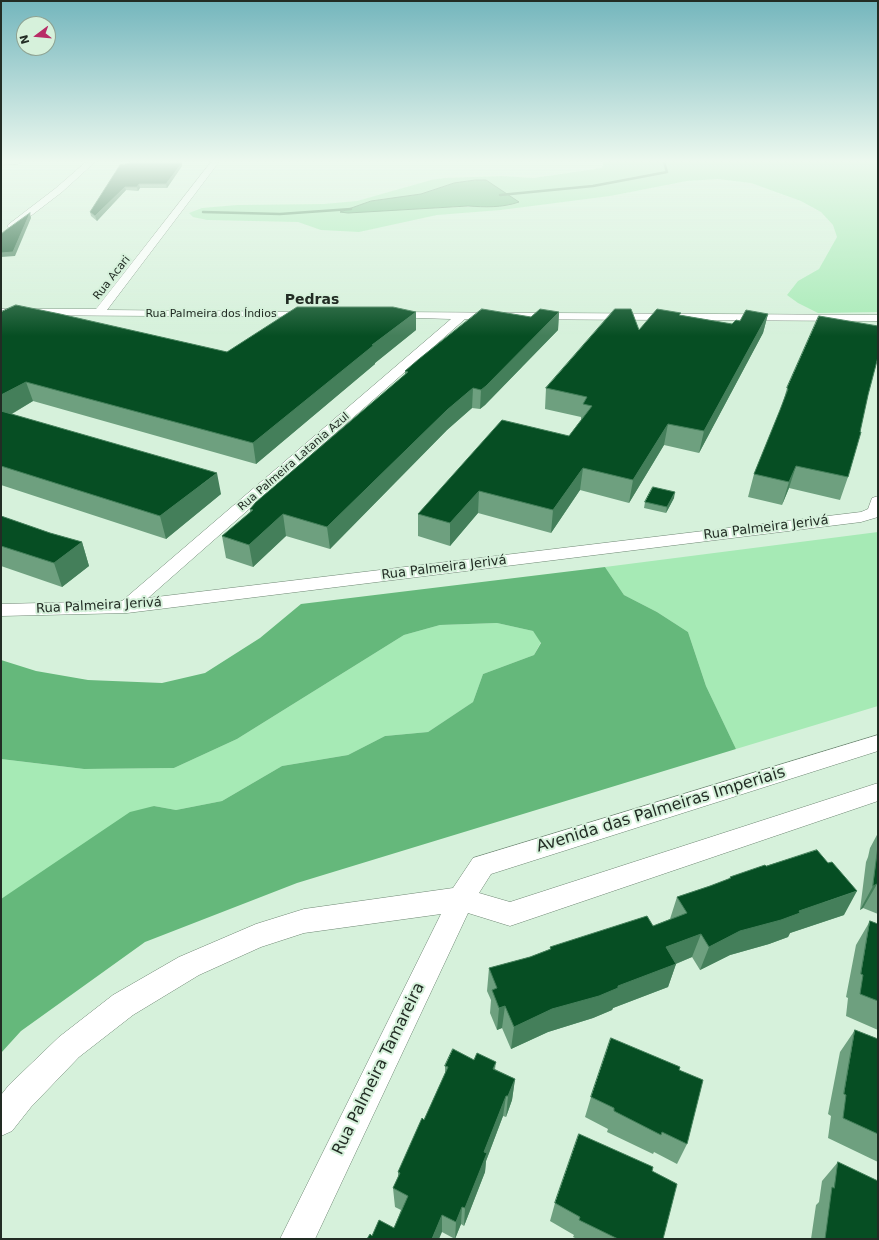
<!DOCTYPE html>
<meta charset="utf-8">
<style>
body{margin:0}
#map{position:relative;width:879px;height:1240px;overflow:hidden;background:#d6f1db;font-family:"DejaVu Sans",sans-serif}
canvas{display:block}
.frame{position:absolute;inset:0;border:2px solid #222c24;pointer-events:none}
.north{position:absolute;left:16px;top:16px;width:40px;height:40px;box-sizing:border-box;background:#d6f1db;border:1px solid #8ea292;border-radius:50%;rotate:254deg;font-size:11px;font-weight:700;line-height:16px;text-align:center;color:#222c24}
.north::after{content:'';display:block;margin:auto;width:14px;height:18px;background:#b82c66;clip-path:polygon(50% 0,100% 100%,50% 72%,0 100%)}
</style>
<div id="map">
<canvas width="879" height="1240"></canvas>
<div class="frame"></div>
<div class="north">N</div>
</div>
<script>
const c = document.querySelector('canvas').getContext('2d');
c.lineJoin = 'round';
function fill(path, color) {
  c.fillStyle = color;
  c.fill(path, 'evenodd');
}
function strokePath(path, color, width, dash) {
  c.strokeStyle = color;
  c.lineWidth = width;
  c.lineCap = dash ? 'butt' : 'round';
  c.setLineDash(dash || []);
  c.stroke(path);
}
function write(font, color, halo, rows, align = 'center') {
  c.font = font + ' "DejaVu Sans",sans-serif';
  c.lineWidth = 4;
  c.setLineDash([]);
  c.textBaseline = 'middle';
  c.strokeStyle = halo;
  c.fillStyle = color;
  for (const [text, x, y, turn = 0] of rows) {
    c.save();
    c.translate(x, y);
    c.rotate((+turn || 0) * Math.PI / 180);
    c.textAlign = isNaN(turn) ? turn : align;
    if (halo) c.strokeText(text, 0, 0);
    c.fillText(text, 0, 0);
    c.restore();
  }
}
fill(new Path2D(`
 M603,162H878V312L818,313L798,303L787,295L798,281L819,269L837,237L833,225L821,212L801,201L751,183L718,179L687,181L610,196L501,210L437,215L359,232L321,230L298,222L207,220L193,217L189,213L202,208L237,205L324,204L357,201L431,180L444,178L502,176L533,178L602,168ZM476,180H486L511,205L340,212L371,201L421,194L454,183Z
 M878,532V706L736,749L706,686L688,632L657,612L624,595L605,567Z
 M497,623L533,631L541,642L534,655L483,674L473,702L428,732L385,736L348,755L282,766L222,801L176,810L154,806L1,899V759L84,769L174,768L237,739L404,635L440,625Z`), '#a6eab5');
fill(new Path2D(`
 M605,567L624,595L657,612L688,632L706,686L736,749L297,883L145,942L21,1031L1,1053V899L130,812L154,806L176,810L222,801L282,766L348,755L385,736L428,732L473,702L483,674L534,655L541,643L533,631L497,623L440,625L404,635L237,739L174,768L84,769L1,759V660L36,671L88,680L162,683L205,673L260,638L301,604Z`), '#65b87b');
const water = new Path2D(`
 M476,180H486L519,202C502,208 484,207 468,206L348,213L340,212L371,201L421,194L454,183Z`);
fill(water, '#66b97c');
strokePath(water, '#528f62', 1);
strokePath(new Path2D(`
 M500,195L593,186L667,172L664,162
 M203,212L280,214L351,209`), '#528f62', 2.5);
const street = new Path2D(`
 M1,162H22L18,164L1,165Z
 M86,162H95L62,192L15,228H9L7,226L9,224L56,188Z
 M211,162H219L107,310L312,312L316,313L318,315L316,317L1,315V309H96Z
 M390,312L878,315V321L465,319L148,598L861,512L868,509L872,498L878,496V517L861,522L127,613L1,616V604L122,601L451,319L386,317L384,315L386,313Z
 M878,735V751L491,874L479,893L510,902L878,783V801L510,926L468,913L315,1239H280L441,914L304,933L261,947L199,975L133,1015L79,1057L31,1107L12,1131L1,1136V1095L9,1085L59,1037L113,995L179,957L256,924L304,909L453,888L473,858Z`);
strokePath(street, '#6f8774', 1);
fill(street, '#fff');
fill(new Path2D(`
 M120,165L182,166L167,188H140L138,191L126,190L97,221L91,216L90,212Z
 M1,312L227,352L416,312V330L375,363V364L256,464L33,401L12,414L221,494L166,539L1,485Z
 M559,312L558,330L485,405L480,409L472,408L447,430L330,549L286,536L253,567L226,558L222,536L250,512V509L405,375V371L531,317Z
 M768,314L763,333L699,453L664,445L629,503L580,490L551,533L478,513L450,546L418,536V514L569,436L581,420V417L545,409L546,388L639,330L680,315L732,324L740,321Z
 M787,388L868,395L848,477L840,500L789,488L782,505L748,497L754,474L782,406Z
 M674,498L666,513L644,508L645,502Z
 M1,516L50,533L82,542L89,566L62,587L1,566Z
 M878,833V914L863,908L860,910L866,862L868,857L870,848Z
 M766,866L844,915L790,933L788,937L769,944L730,955L700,970L692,957L676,964L668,987L613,1008L612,1010L593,1018L548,1032L511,1049L502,1028L497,1030L490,1013L491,1000L487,991L489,968L530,957L550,949V947L653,926L670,919L677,897L710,886L729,879L730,877Z
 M870,921L878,924V1030L846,1016L848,998L846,997L856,945Z
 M855,1030L878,1039V1162L828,1138L831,1116L828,1114L840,1052Z
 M474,1060L496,1062L495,1069L515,1079L512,1100L506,1117L503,1116L486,1161L485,1172L464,1226L461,1224L455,1239L442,1232L372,1236L394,1228L401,1210L395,1207L393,1188L398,1177V1172L424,1120L445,1073V1066Z
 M679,1070L687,1144L677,1164L654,1152L653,1154L607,1132L608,1129L585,1117L591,1097Z
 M838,1162L878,1239H811L816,1205L819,1202L822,1181Z
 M652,1171L663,1239H577L573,1237L574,1235L550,1221L555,1203Z`), '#6ea07f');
fill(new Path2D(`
 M182,163V166L167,188L166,184Z
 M139,184L140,188L138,191L137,187Z
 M125,187L126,190L97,221L95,216Z
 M30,213L31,218L15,256L1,257V253Z
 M416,312V330L375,363V364L256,464L253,443L372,345Z
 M559,312L558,330L485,405L480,409L481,390Z
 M768,314L763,333L699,453L704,431Z
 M26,382L33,401L1,420V395Z
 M473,388L472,408L447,430L330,549L327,527L447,410Z
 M668,424L664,445L629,503L633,480Z
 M796,466L789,488L782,505L789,482Z
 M583,468L580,490L551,533L553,510Z
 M217,473L221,494L166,539L160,516Z
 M479,491L478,513L450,546V523Z
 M675,492L674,498L666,513L667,507Z
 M283,514L286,536L253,567L249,545Z
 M82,542L89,566L62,587L54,563Z
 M877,884L863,908L860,910L873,886Z
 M857,891L844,915L790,933L788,937L769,944L730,955L700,970L709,947L740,931L799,911Z
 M701,934L692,957L658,971L666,947Z
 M676,964L668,987L613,1008L612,1010L593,1018L548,1032L511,1049L514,1027L552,1009Z
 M505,1006L502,1028L497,1030L499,1008Z
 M515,1079L512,1100L506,1117L508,1096Z
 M506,1096L503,1116L486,1161L485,1172L464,1226L465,1208L484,1152Z
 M462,1207L461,1224L455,1239L456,1222Z
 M442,1215V1232L439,1239H432Z`), '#447f5a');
const building = new Path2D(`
 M132,163H182L166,184H139L137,187H125L95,216L90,212L120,165Z
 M30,213L13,252L1,253V234L6,230Z
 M16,305L60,314L227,352L297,307H393L416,312L372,345H374L253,443L26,382L1,395V312Z
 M482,309L531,317L540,309L559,312L486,386L481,390L473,388L447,410L327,527L283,514L249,545L222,536L253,510L250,509L256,502L408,372L405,371L419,359Z
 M615,309H631L639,330L657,309L681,313L679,315L732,324L736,320L740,321L746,310L768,314L704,431L668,424L633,480L583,468L553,510L479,491L450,523L418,514L502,420L569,436L592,406L583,404L587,397L546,388Z
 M819,316L878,326V357L868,395L860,432H861L848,477L796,466L789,482L754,474L780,410L788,389L787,388Z
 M1,411L217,473L160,516L1,466Z
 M653,487L675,492L667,507L645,502Z
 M1,516L50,533L82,542L54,563L1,546Z
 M878,846V885L877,884L873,886Z
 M817,850L828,863L832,862L857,891L799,911L800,913L781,920L740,931L709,947L701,934L666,947L676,964L618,986V988L599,996L552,1009L514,1027L505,1006L499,1008L492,990L497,988L489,968L530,957L551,949L550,947L647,916L653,926L687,913L677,897L710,886L731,878L730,877L765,865L766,866Z
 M870,921L878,924V1001L860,994L863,975L861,974Z
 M855,1030L878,1039V1134L843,1118L846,1095L844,1094Z
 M611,1038L680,1067L679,1070L703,1080L687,1144L662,1132L661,1135L614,1111V1108L591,1097Z
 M453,1049L474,1060L477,1053L496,1062L493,1069L515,1079L508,1096H506L484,1152L487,1153L465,1208L462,1207L456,1222L442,1215L432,1239H367L370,1234L372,1236L379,1220L394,1228L408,1196L393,1188L400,1173L398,1172L422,1118L424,1120L448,1067L445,1066Z
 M579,1134L653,1167L652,1171L677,1184L663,1239H618L579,1220L580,1217L555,1203Z
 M838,1162L878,1181V1239H825L832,1187L834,1188Z`);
fill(building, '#064e23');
strokePath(building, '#447f5a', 1);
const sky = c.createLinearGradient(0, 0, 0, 336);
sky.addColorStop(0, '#74b6bd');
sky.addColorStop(0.48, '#edf9ef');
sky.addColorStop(1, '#edf9ef00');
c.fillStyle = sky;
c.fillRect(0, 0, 879, 336);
write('11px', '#222c24', '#d6f1db', [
 ["Rua Acari",112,278,-52],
 ["Rua Palmeira dos Índios",211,314],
 ["Rua Palmeira Latania Azul",294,462,-41]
]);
write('13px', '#222c24', '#d6f1db', [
 ["Rua Palmeira Jerivá",766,528,-7],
 ["Rua Palmeira Jerivá",444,568,-7],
 ["Rua Palmeira Jerivá",99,606,-3]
]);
write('bold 14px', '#222c24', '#d6f1db', [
 ["Pedras",312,300]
]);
write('16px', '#222c24', '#d6f1db', [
 ["Avenida das Palmeiras Imperiais",661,810,-17],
 ["Rua Palmeira Tamareira",379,1069,-64]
]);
</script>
